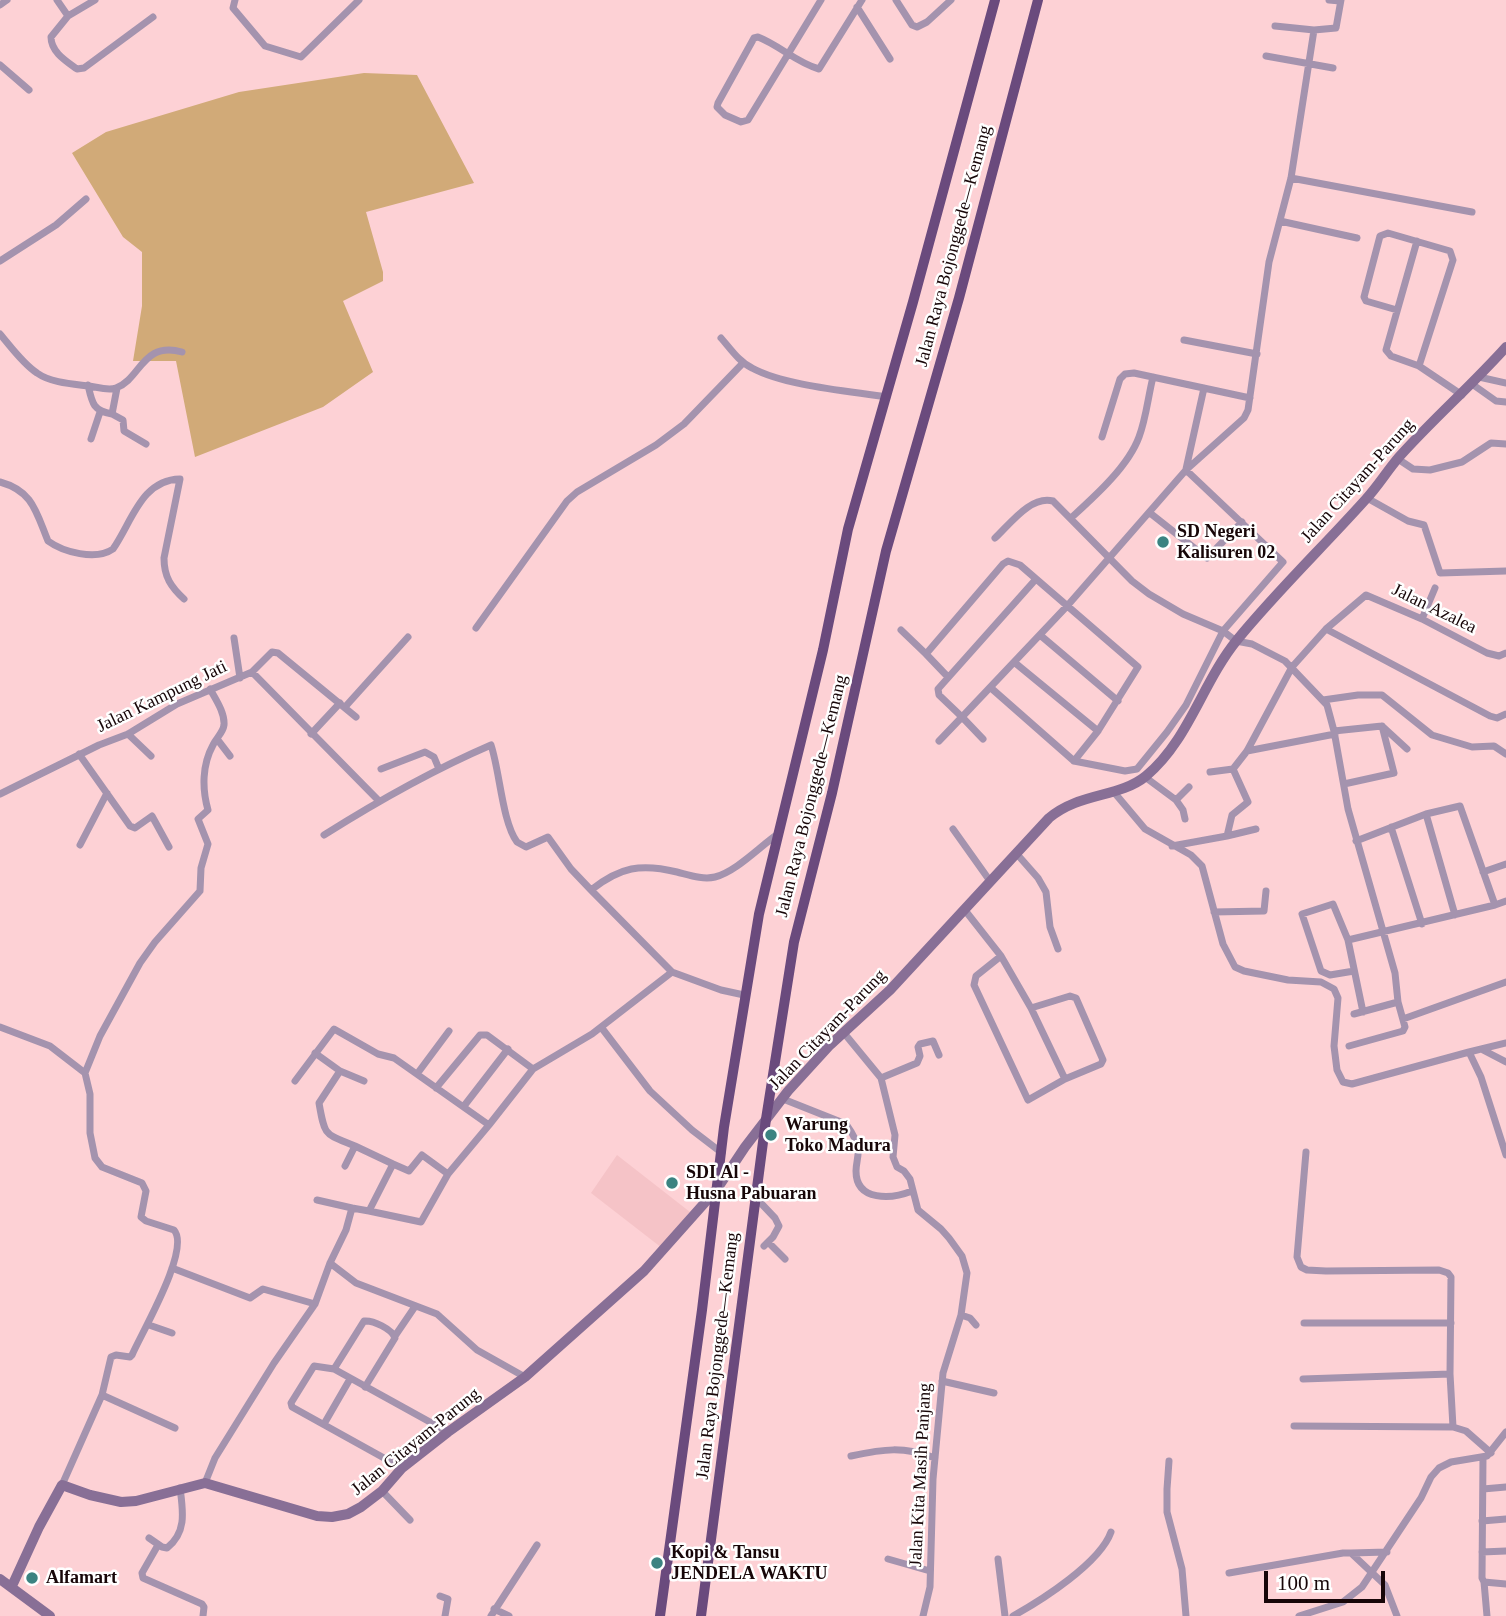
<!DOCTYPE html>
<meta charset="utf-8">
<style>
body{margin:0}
#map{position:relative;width:1506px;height:1616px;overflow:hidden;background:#fdd1d5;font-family:"Times New Roman",serif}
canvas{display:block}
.scale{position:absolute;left:1264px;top:1571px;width:121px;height:32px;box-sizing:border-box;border:4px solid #170608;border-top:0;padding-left:9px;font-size:21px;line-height:24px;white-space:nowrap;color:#170608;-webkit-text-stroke:5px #fff;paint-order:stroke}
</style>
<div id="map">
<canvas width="1506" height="1616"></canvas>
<div class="scale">100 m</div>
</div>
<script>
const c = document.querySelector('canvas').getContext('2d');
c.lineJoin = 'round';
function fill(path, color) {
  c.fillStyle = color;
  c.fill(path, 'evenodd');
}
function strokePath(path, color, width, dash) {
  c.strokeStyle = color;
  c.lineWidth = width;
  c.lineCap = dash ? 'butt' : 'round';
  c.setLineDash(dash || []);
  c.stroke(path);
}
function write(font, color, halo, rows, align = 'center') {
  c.font = font + ' "Times New Roman",serif';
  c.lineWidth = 5;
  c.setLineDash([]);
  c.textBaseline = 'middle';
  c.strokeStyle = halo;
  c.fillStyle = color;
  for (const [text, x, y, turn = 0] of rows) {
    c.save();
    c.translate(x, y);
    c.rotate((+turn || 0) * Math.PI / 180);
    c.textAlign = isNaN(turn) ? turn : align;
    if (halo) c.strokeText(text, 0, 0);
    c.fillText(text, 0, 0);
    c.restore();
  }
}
fill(new Path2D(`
 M617,1155L690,1212L662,1248L591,1193Z`), '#f5c3c7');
fill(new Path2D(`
 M364,73L417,75L474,183L366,212L383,272V281L343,301L373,372L323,407L195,457L176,361H133L142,306V252L123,237L72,153L106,132L239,92Z`), '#d1aa78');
strokePath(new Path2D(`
 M57,0L68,16
 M95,0L68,16L51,37C51,52 66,61 77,69L84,68L153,17
 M235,0L233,8L265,46L301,57L359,0
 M821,0L748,120L741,122L725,115L717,107L718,103L754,38L758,37C779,45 797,63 819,69L862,0
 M896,0L912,25L917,27L927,22L951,0
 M1329,0L1340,1
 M0,5L7,0
 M857,7L890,59
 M1275,26L1314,30
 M1266,56L1333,68
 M0,65L29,90
 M1291,178L1472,212
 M1280,221L1357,238
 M1417,241L1386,350L1391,356L1419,366
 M0,261L56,225L86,199
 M1397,310L1366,301L1364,297L1380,236L1388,233L1450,251L1453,260L1419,366L1462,395
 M0,334C11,347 23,364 37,373C51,383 73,384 89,386C97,387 108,391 116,388C141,379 142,341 182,352
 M721,338C730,348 739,362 752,368C785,386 849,391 887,397
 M1184,340L1257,354
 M1479,377L1506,383
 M1472,384L1496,401L1506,402
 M88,385C92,403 93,411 112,414L117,388
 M112,414L123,420L124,431L146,444
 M1102,437L1120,379L1125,374L1134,373L1250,398
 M91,439L100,412
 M1398,459L1413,469L1430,470L1462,462L1491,443L1506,444
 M1186,469L1204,388
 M1186,470L1244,418L1248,410L1269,262L1291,178L1314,30L1336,28L1341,0
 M0,482C33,491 36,512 48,541C63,552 96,561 113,549C132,522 141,480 180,479L164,558C164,577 171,587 184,599
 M1367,498L1408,521L1424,525L1440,573L1506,571
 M1150,513L1207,558L1242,522
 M1071,518C1094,497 1128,467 1139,437C1146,419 1148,397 1153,377
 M995,538C1010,524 1031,495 1053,501L1132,581L1149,594L1183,614L1223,631L1236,641L1252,644L1285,661L1327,705L1334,731L1348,809L1395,973L1398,1002L1405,1027L1403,1031L1349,1046
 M1036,579L938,689L939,695L962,717L1068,605L1186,470L1283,562L1223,631L1186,705L1167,732L1137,769L1125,771L1074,761
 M1422,619L1435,588
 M476,628L567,501L577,492L656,445L684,424L743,363
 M1326,629L1490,716L1497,718L1506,714
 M901,630L926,654
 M1040,635L1118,701
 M234,638L240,678
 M1014,662L1098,731
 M252,672L379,801
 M947,676L926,654L1003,564L1008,561L1020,565L1138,667L1098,731L1074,761L991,688
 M1323,700L1358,695H1382L1432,735L1472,747L1494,746L1506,754
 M345,707L408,637
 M1334,731L1382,726
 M128,734L151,756
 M311,734L340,703
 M217,739L230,756
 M939,741L962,717L983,739
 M1247,751L1335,734
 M79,754L130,826L135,828L152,816L169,847
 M381,769L425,752L434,757L439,769
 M1210,772L1233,769L1247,751L1292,667L1326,629L1366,595L1422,619L1487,653L1499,656L1506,653
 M1145,777L1176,800L1189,787
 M1344,784L1394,773L1382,726L1407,749
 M1113,791L1145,829L1191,855L1202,866L1223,944L1235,967L1244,971L1288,980L1321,982L1334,989L1338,998L1334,1046L1337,1070L1343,1082L1352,1084L1469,1052L1481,1077L1506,1155
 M0,794L99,745L128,734L177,704L252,672L272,652L278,653L356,717
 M1176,800L1183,810L1185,819
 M1426,814L1455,915
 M1391,827L1422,924
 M953,829L990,881
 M324,835C378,801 433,770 491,745C500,772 502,821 517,842L526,847L548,837L571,869L591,890L672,972L721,990L744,995
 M1227,836L1256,829
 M1356,841L1426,814L1460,806L1495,905
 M80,845L107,793
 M1172,846L1227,836L1232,815L1248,802L1233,769
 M1016,853L1038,878L1046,892L1050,927L1058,949
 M1483,872L1506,864
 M591,890C620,867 641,863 677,872C689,875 703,880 715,877C737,871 759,847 778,834
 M964,909L1001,956L1031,1008L1065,1079
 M1214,912L1264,911L1266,891
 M1348,940L1333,904L1302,914L1321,971L1330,975L1354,971
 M1001,956L976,976L974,985L1028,1100L1065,1079L1101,1064L1103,1060L1076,998L1070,996L1031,1008
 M1363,1012L1348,940L1495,905L1506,901
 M1354,1014L1398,1002
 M1403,1019L1506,982
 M0,1027L50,1046L85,1073L100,1036L140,963L155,942L200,891L201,868L208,844L198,819L208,810C202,789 202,765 213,745C216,738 223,733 224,725C225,713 216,700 210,689
 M601,1027L650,1091L692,1130L722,1153
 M844,1033L881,1078L895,1135L893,1157L897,1167L904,1171L910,1179L918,1210L941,1229L949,1238L962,1256L967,1273L961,1315L943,1373L933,1479L930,1587L923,1616
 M1483,1050L1506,1062
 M1469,1052L1506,1043
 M315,1053L340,1071L364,1081
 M533,1069L592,1034L672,972
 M340,1071L319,1103C325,1137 324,1133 355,1146
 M417,1074L449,1031
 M881,1078L917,1063L920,1056L918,1047L920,1044L933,1041L939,1055
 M295,1081L334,1029L378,1054L394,1058L489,1125L448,1174L421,1222L369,1211
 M436,1088L480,1035H487L533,1069L489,1125
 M783,1099L846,1124C851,1131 857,1140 858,1149C859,1156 856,1163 856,1171C856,1202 892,1199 912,1191
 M464,1106L508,1049
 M1306,1152L1297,1257L1301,1267L1307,1270L1326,1271L1439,1270L1448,1273L1451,1277L1450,1374L1453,1427
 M393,1164L409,1171L422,1155L448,1174
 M756,1198L775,1218L779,1226L773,1237L764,1246
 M317,1200L352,1208
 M768,1242L785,1259
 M330,1263L356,1283L437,1314L477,1350L525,1377
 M172,1268L250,1298L263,1289L315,1304
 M961,1315L970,1318L976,1325
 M1304,1323H1451
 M149,1325L172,1333
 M395,1336L414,1308
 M334,1369L364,1321C373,1320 392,1329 395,1338L365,1387
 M1303,1379L1450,1374
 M942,1381L994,1393
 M102,1395L175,1428
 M324,1424L350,1379
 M1294,1426L1453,1427L1466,1431L1491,1453
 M851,1456C884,1449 903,1446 935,1458
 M1483,1457L1482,1578L1484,1582L1506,1584
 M1169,1461L1167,1489V1512L1182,1569L1186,1616
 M402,1468L292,1407L291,1403L314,1366L334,1369L448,1432
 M205,1483L215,1458L274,1363L315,1304L330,1263L346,1230L352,1208L369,1211L393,1164L355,1146L345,1166
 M62,1485L102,1395L111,1357L116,1355L130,1357L132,1355C142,1332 191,1249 174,1230L146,1221L141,1217L146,1191L142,1183L102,1167L95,1158L90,1133V1094L85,1073
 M1483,1489L1506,1487
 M382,1491L410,1520
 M1482,1521L1506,1519
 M149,1538L162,1547L167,1548C187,1532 183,1511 180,1488
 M158,1545L142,1573L143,1578L202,1604L204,1607L203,1616
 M1482,1552L1506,1551
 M1351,1553L1387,1552
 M888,1559L930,1571
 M998,1559L1005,1616
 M1229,1573L1343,1553H1351L1385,1585L1397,1616
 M1484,1582L1487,1616
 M440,1596L448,1599L445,1616
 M494,1609L509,1616
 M491,1616L537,1545
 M1013,1616C1042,1600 1100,1563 1111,1532
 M1299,1616L1343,1602L1362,1587L1421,1498L1431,1477L1439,1468L1451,1462L1487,1456L1506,1432`), '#a493ae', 7);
strokePath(new Path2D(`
 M0,1579L50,1616
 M12,1586L39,1527L62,1485L90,1495L121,1502L136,1501L205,1483L317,1516L332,1517L348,1514L361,1507L382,1491L402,1468L448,1432L525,1377L644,1271L717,1189L745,1147L788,1091L830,1045L890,990L1049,818C1080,792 1119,798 1146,776C1189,740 1202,683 1237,640C1277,591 1323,547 1366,499C1378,486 1387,471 1399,457C1433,419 1472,385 1506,347`), '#886f96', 10);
strokePath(new Path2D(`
 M660,1616L702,1310L724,1127L759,914L823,650L848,529L913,302L995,0
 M701,1616L766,1119L794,942L832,793L886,551L959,298L1038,0`), '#6a4a7d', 10);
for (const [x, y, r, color] of [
 [1163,542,7,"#3b8381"],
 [771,1135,7,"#3b8381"],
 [672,1183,7,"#3b8381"],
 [657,1563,7,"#3b8381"],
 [32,1578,7,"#3b8381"]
]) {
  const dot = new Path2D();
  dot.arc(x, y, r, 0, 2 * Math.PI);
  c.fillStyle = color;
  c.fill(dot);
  strokePath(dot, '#fff', 2.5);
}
write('18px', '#170608', '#fff', [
 ["Jalan Raya Bojonggede—Kemang",954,246,-75],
 ["Jalan Citayam-Parung",1358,481,-48],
 ["Jalan Azalea",1434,609,26],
 ["Jalan Kampung Jati",162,697,-26],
 ["Jalan Raya Bojonggede—Kemang",812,796,-76],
 ["Jalan Citayam-Parung",828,1030,-46],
 ["Jalan Raya Bojonggede—Kemang",718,1356,-83],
 ["Jalan Citayam-Parung",416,1442,-39],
 ["Jalan Kita Masih Panjang",921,1475,-87]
]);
write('bold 18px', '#170608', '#fff', [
 ["SD Negeri",1177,532],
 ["Kalisuren 02",1177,553],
 ["Warung",785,1125],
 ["Toko Madura",785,1146],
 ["SDI Al -",686,1173],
 ["Husna Pabuaran",686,1194],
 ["Kopi & Tansu",671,1553],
 ["JENDELA WAKTU",671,1574],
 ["Alfamart",46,1578]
], 'left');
</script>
